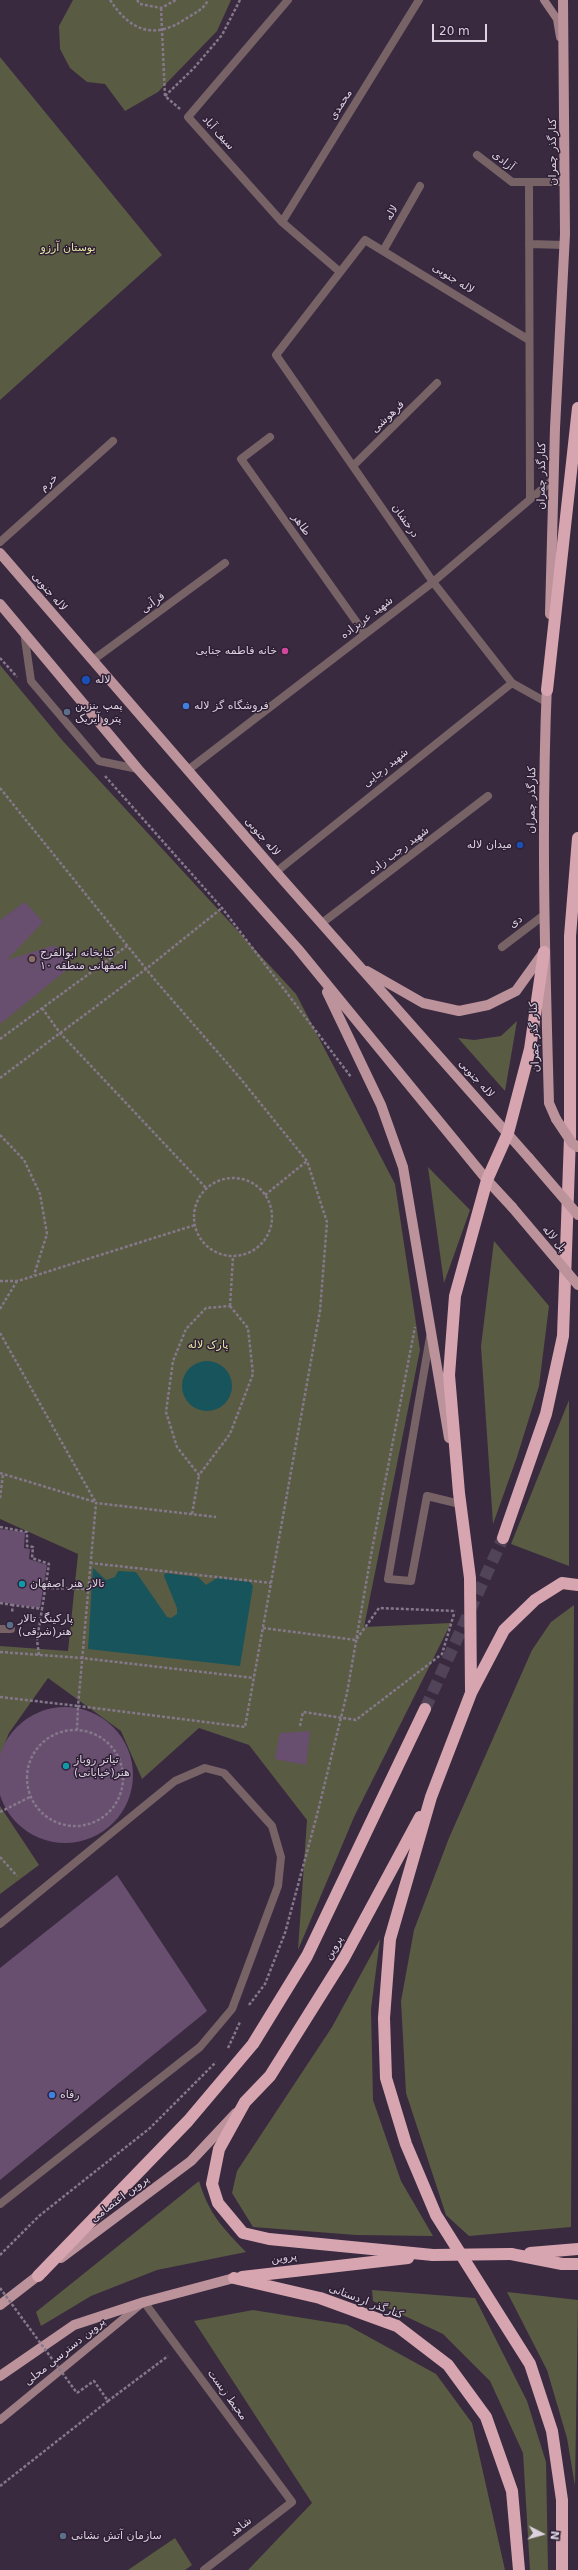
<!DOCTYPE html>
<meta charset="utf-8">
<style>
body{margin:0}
#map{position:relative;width:578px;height:2570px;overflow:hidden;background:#392a40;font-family:"DejaVu Sans",sans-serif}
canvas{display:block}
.north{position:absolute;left:522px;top:2514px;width:40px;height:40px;-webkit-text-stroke:3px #2f2036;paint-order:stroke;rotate:96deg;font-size:11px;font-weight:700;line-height:16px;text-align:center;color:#dbd1df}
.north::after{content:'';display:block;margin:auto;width:14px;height:18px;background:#dbd1df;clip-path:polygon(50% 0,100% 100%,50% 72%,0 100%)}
.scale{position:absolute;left:432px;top:24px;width:55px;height:18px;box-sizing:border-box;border:2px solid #dbd1df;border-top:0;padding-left:5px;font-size:12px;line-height:14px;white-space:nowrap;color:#dbd1df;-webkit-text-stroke:3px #2f2036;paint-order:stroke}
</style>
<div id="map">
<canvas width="578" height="2570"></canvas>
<div class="north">N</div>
<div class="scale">20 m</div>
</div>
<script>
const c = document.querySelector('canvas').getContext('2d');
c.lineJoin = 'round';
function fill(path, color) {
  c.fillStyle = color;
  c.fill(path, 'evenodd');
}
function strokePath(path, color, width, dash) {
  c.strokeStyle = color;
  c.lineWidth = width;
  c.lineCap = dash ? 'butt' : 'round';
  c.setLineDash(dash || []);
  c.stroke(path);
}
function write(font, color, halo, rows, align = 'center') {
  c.font = font + ' "DejaVu Sans","Noto Sans Arabic",sans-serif';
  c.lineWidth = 3;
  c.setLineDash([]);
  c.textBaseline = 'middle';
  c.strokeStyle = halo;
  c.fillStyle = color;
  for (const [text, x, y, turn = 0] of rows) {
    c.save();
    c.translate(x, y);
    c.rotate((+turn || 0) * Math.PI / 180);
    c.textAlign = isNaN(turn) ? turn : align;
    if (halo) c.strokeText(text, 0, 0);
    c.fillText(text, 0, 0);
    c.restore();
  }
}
fill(new Path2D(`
 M73,0H231L217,31L158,92L125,111L105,84L87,82L70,68L60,49L59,26Z
 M0,57L162,255L0,400Z
 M0,665L62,740L296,994L395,1184L420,1350L364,1627L451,1623L354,1817L298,1950L307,1820L249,1745L199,1728L142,1779L121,1731L48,1678L9,1733L0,1756V1646L68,1651L78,1554L0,1519Z
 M517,1021L505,1091L458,1038L474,1040L501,1036Z
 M428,1167L470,1210L444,1283Z
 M494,1241L549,1306L539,1386L517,1457L493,1524L481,1346Z
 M569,1400V1566L511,1544Z
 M574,1605L571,2227L469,2236L446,2215L406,2093L401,2001L414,1930L449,1838L532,1650L551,1622Z
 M0,1806L39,1865L0,1894Z
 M380,1939L371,2009L373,2100L401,2181L433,2236L356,2235L253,2227L232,2193L237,2171L332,2027Z
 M199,2181C209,2214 222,2227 246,2252L157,2270L91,2296L41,2326L36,2312Z
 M372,2290L475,2298L527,2401L546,2462L548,2570H530L523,2453L490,2381L443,2334L373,2301Z
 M507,2292L578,2300L575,2486L567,2438L547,2370Z
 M253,2310L347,2325L436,2374L472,2423L505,2570H248L312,2503L194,2321Z
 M175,2538L192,2565L185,2570H128Z`), '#5a5b43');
fill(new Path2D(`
 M182 1386a25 25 0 1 1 50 0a25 25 0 1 1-50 0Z
 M93,1568L106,1580L115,1577L118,1571L136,1572L167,1617L171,1618L177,1614V1608L164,1576L165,1573L198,1577L206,1585L217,1578L250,1582L253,1586L240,1666L88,1649Z`), '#18545c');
fill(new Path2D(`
 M25,902L43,922L7,960L55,945L69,968L0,1024V920Z
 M0,1529L25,1532L24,1548L30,1549L29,1559L47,1565L40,1608L0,1602Z
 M-3 1775a68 68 0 1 1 136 0a68 68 0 1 1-136 0Z
 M310,1731L306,1765L275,1759L280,1733Z
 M117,1875L207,2011L0,2180V1968Z`), '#684e6f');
strokePath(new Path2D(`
 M425,1709L503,1538`), '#514358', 12, [12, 6]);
strokePath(new Path2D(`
 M110,0C131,32 155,40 187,18C195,13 204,9 208,0
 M137,0L140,4L161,8L176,0
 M161,8L165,96L180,109
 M165,96L194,68L222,35L240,0
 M0,658L17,677
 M105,776L222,908L351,1077
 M0,788L155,980L240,1078L307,1161L327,1222L320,1311L245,1727L78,1706L96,1503L216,1517
 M42,1008L60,1033L207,1189
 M0,1039L127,946
 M0,1078L146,969L222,908
 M0,1135L24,1160L40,1194L47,1234L34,1275
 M194 1217a39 39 0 1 1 78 0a39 39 0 1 1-78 0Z
 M265,1195L307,1161
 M0,1281H18L195,1225
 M230,1306L248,1328L253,1374L230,1434L199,1475L177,1447L166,1412L173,1361L186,1329L206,1308Z
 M230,1306L233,1257
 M0,1309L17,1281
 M0,1333L96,1503
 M0,1473L95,1502
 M0,1498L3,1474
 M192,1514L199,1475
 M0,1527L27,1532V1546L33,1547L32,1558L49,1564L42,1609L13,1605L12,1612
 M90,1563L271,1583
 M46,1588L88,1589
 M0,1603L13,1605
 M263,1628L356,1640L379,1608L456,1611
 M0,1652L82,1658L254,1678
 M39,1655L37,1640L42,1609
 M0,1697L78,1706L77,1730
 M300,1726L303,1712L356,1720L442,1654L454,1614
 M27 1778a48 48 0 1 1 96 0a48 48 0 1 1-96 0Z
 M0,1812L30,1797
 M0,1857L17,1876
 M249,2005L265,1984L285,1933L317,1815L347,1693L371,1555L415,1327
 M228,2048L240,2022
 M0,2255L39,2216L150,2128L216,2062
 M77,2393L94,2381L108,2401L168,2356
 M0,2486L108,2401`), '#84788a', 2.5, [3, 2]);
strokePath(new Path2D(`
 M24,632L31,681L99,761L138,769
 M430,1337L388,1579L411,1581L427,1496L460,1504
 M0,1629H11
 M0,1924L175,1781L205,1768L224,1773L272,1826L281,1857L278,1886L232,2009L200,2047L0,2204`), '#776266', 8);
strokePath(new Path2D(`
 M288,0L188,117L282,222L340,272
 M477,155L512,182H565
 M529,182L530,498
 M282,222L419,0
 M529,244L564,245
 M383,251L420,186
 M529,340L365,240L276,355L433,582L512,683L546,702
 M270,437L241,459L365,634
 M353,466L437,383
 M0,542L113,441
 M93,660L225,563
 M188,770L433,582L554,479
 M276,872L512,683
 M322,923L488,796
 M502,947L544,915
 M144,2302L292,2502L204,2570`), '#776266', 8);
strokePath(new Path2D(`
 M544,0L557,19L560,37
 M0,2420L140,2305`), '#9e7d84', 8);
strokePath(new Path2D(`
 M0,553L276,872L529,1158
 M0,604L138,769L298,949L487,1180L512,1207
 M550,614L555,428L565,234L563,0
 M547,684C541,823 545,963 549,1103L556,1119
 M367,971L423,1003L459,1011L488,1005L516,991L544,952
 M327,992L381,1105L403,1167L449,1438
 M61,2258L191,2161L236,2113
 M0,2305L44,2271
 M0,2376L74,2325L144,2302L234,2278`), '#bc929b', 10);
strokePath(new Path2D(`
 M547,690L578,408
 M503,1538L546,1414L563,1336L570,1137V936L578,838
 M471,1691L470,1578L459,1493L449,1375L455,1296L487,1180L508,1133L530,1049L544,952
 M420,1817L344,1958L270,2076L245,2102L219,2149L212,2184L218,2203L243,2233L269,2239L433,2255
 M530,2253L578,2249
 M511,2254L562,2264H578
 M38,2276L188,2121L253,2044L307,1956L425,1709
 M242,2277L408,2258
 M234,2278L320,2298L397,2326L448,2365L486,2417L512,2491L519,2570
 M562,2570V2500L552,2431L530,2364L436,2215L406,2144L386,2078L384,2018L390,1939L431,1797L471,1693L504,1630L535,1600L562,1583L578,1585`), '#d7a5af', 12);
strokePath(new Path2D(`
 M0,2288L77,2393`), '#84788a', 2.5, [3, 2]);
strokePath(new Path2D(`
 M556,1119L572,1143L578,1147
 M529,1158L578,1215
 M512,1207L578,1285`), '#bc929b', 10);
strokePath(new Path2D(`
 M433,2255L511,2254`), '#d7a5af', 12);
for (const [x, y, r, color] of [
 [285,651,4,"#d1479c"],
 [86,680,5,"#1a4fb4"],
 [186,706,4,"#3f7fe0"],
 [67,712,4,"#5c6f8a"],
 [520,845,4,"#1a4fb4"],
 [32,959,4,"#8d6e63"],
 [22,1584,4,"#0f9aa8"],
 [10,1625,4,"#5c6f8a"],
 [66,1766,4,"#0f9aa8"],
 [52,2095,4,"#3f7fe0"],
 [63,2536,4,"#5c6f8a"]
]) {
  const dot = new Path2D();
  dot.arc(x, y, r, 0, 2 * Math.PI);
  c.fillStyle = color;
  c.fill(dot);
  strokePath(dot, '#2f2036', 1.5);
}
write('11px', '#dbd1df', '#2f2036', [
 ["محمدی",341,105,-58],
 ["سیف آباد",218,133,48],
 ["کنارگذر چمران",553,152,-90],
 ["آزادی",503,161,38],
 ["لاله",392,213,-60],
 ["لاله جنوبی",453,279,32],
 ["فرهوشی",388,417,-44],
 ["کنارگذر چمران",542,476,-89],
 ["خرم",49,483,-42],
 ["درخشان",405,521,55],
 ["طاهر",301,525,55],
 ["لاله جنوبی",49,592,49],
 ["قرآنی",153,603,-36],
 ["شهید عربزاده",367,618,-37],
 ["شهید رجایی",386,768,-39],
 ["کنارگذر چمران",532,800,-89],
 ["لاله جنوبی",262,837,49],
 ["شهید رجب زاده",399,851,-37],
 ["دی",516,922,-37],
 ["کنار گذر چمران",535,1037,-92],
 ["لاله جنوبی",476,1079,48],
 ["پل لاله",554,1239,50],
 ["پروین",334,1948,-60],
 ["پروین اعتصامی",120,2199,-37],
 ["پروین",284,2258,-8],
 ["کنارگذر اردستانی",366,2302,21],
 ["پروین دسترسی محلی",65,2352,-39],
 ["محیط زیست",227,2395,54],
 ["شاهد",241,2527,-38]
]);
write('11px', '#e2e6a0', '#2f2036', [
 ["بوستان آرزو",68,248],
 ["پارک لاله",208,1345]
]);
write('11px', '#dbd1df', '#2f2036', [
 ["خانه فاطمه جنابی",277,651,"right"],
 ["لاله",95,680],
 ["پمپ بنزین",75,706],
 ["پترو آیریک",75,719],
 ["فروشگاه گز لاله",194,706],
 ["میدان لاله",512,845,"right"],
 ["کتابخانه ابوالفرج",40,953],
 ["اصفهانی منطقه ۱۰",40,966],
 ["تالار هنر اصفهان",30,1584],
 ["پارکینگ تالار",18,1619],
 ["هنر(شرقی)",18,1632],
 ["تیاتر روباز",74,1760],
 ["هنر(خیابانی)",74,1773],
 ["رفاه",60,2095],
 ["سازمان آتش نشانی",71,2536]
], 'left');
</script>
